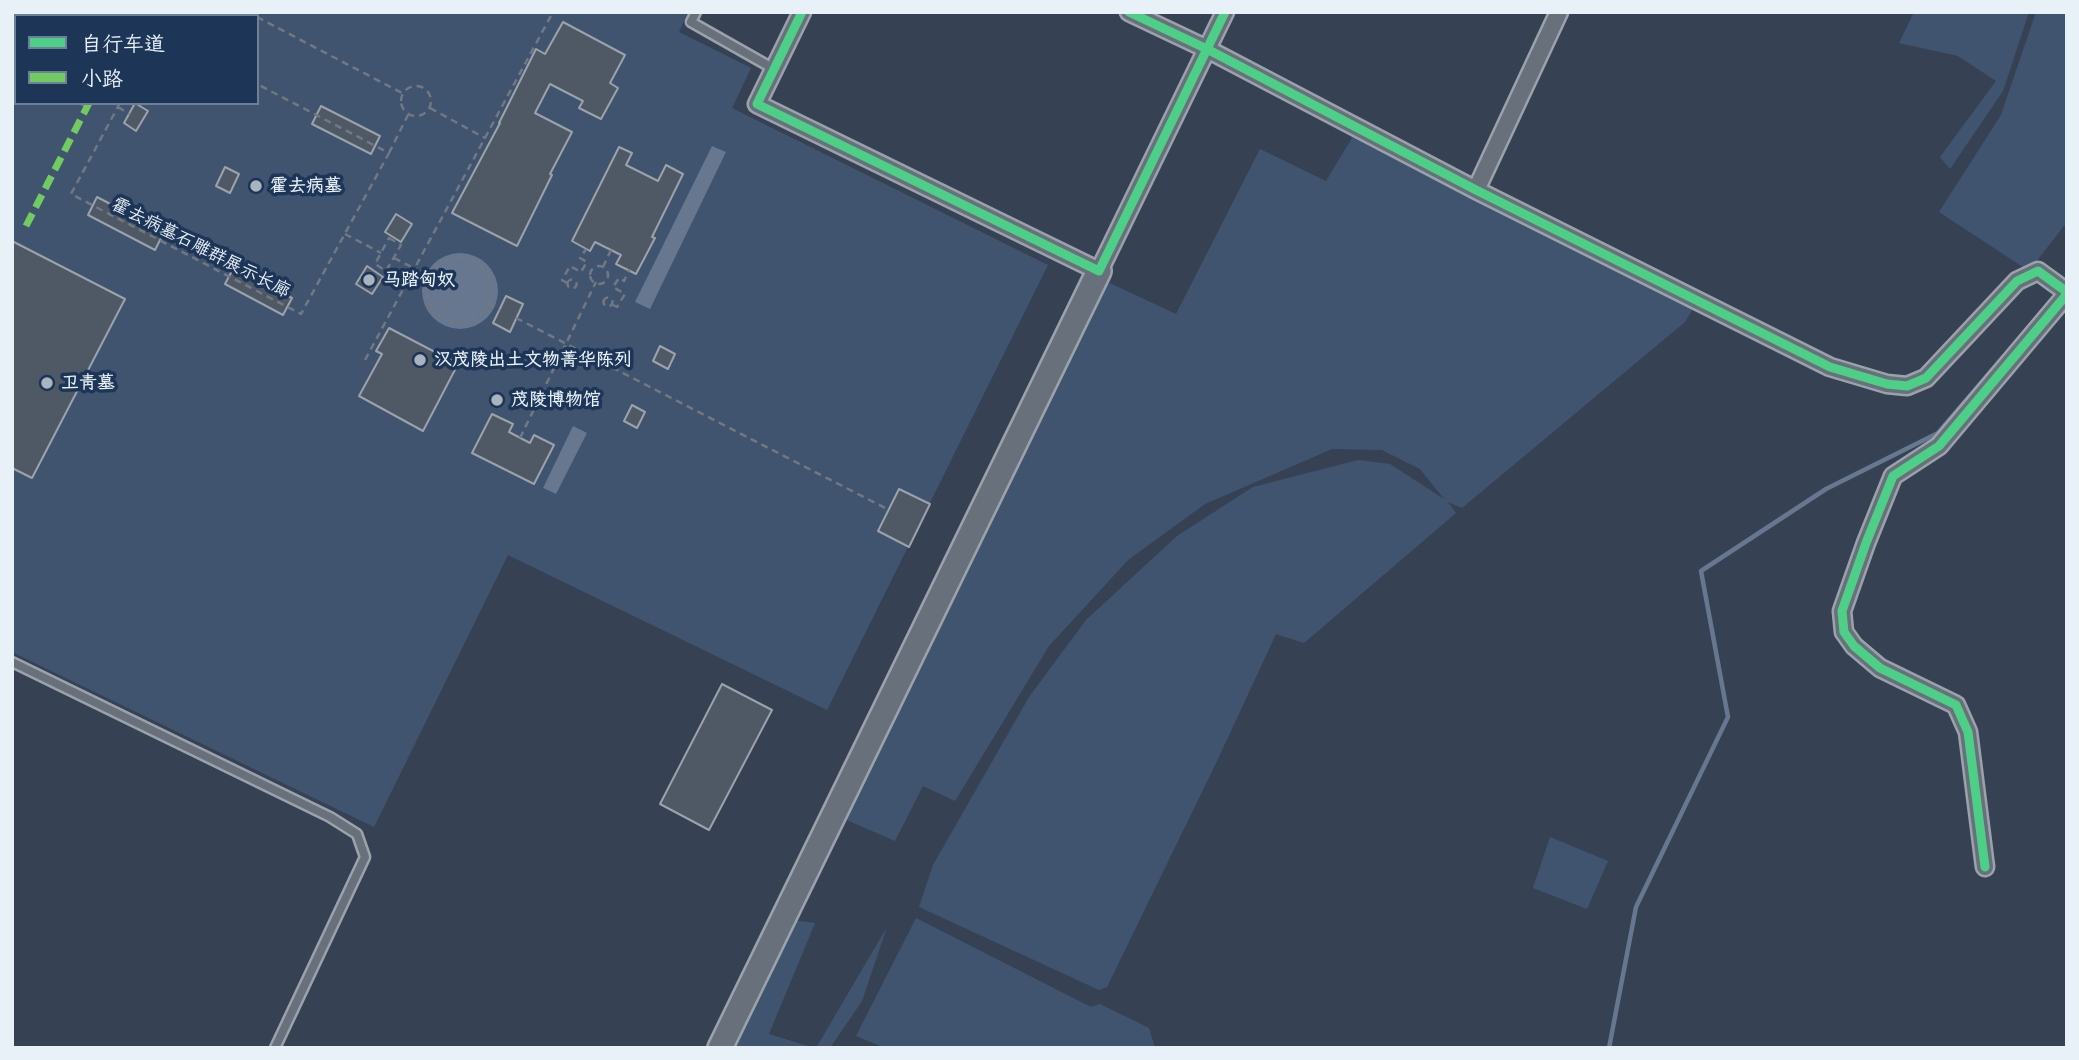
<!DOCTYPE html>
<meta charset="utf-8">
<style>
body{margin:0}
#map{position:relative;width:2079px;height:1060px;overflow:hidden;background:#364254;font-family:Delius,"LXGW WenKai TC",sans-serif}
canvas{display:block}
.frame{position:absolute;inset:0;border:14px solid #e8f1f8;pointer-events:none}
.legend{position:absolute;left:14px;top:14px;width:245px;height:91px;box-sizing:border-box;background:#1d3557;border:2px solid #6e8097;margin:0;padding:9px 12px;list-style:none;font-size:21px;color:#e8f1f8}
.legend li{display:flex;align-items:center;gap:14px;height:35px}
.legend b{width:35px;border:2px solid #6e8097}
</style>
<div id="map">
<canvas width="2079" height="1060"></canvas>
<div class="frame"></div>
<ul class="legend">
<li><b style="height:9px;background:#4dcf88"></b>自行车道</li>
<li><b style="height:9px;background:#71cb61"></b>小路</li>
</ul>
</div>
<script>
const c = document.querySelector('canvas').getContext('2d');
c.lineJoin = 'round';
function fill(path, color) {
  c.fillStyle = color;
  c.fill(path, 'evenodd');
}
function strokePath(path, color, width, dash) {
  c.strokeStyle = color;
  c.lineWidth = width;
  c.lineCap = dash ? 'butt' : 'round';
  c.setLineDash(dash || []);
  c.stroke(path);
}
function write(font, color, halo, rows, align = 'center') {
  c.font = font + ' Delius,"LXGW WenKai TC",sans-serif';
  c.lineWidth = 7;
  c.setLineDash([]);
  c.textBaseline = 'middle';
  c.strokeStyle = halo;
  c.fillStyle = color;
  for (const [text, x, y, turn = 0] of rows) {
    c.save();
    c.translate(x, y);
    c.rotate((+turn || 0) * Math.PI / 180);
    c.textAlign = isNaN(turn) ? turn : align;
    if (halo) c.strokeText(text, 0, 0);
    c.fillText(text, 0, 0);
    c.restore();
  }
}
fill(new Path2D(`
 M12,12H131L138,16H16V103H257V16H142L144,12H688L679,32L751,68L732,108L1048,265L827,710L508,555L374,827L12,652Z
 M1914,12H2029L2003,91L1950,169L1940,157L1996,81L1958,56L1899,43Z
 M2036,12H2067V222L2029,271L1939,212L2001,115Z
 M1355,133L1697,302L1685,322L1462,508L1448,502L1456,513L1304,643L1276,634L1217,761L1107,987L1099,990L919,907L933,865L1029,697L1086,620L1177,536L1253,487L1358,460L1390,464L1444,499L1420,469L1382,450L1332,449L1205,504L1128,560L1049,646L955,801L923,786L895,841L842,818L1101,279L1176,314L1260,149L1326,181Z
 M1550,837L1608,861L1587,909L1533,888Z
 M916,918L1091,1007L1100,1004L1149,1028L1155,1048H885L856,1036Z
 M793,920L815,923L769,1034L814,1048H732Z
 M887,927L862,1001L830,1048H816Z`), '#405470');
fill(new Path2D(`
 M712,146L726,152L650,309L635,302Z
 M422 291a38 38 0 1 1 76 0a38 38 0 1 1-76 0Z
 M573,426L587,433L556,494L543,488Z`), '#66778f');
strokePath(new Path2D(`
 M1609,1048L1636,907L1728,717L1701,571L1826,489L1938,433L2035,320`), '#66778f', 4.5);
const building = new Path2D(`
 M563,22L625,55L610,83L618,88L601,119L579,108L583,101L550,84L535,113L572,132L550,174L552,175L517,246L452,213L500,123H499L536,49L545,54Z
 M135,103L148,111L136,131L124,123Z
 M321,106L380,136L371,154L312,124Z
 M619,147L632,153L626,165L658,181L666,165L683,174L652,237L655,238L636,274L616,264L621,255L595,242L590,251L572,241Z
 M225,167L239,174L230,193L216,186Z
 M97,197L164,232L155,250L88,215Z
 M396,214L412,224L401,242L385,232Z
 M12,241L125,299L32,478L12,468Z
 M367,266L383,277L372,294L356,284Z
 M234,267L292,298L283,315L225,284Z
 M506,296L523,304L510,332L493,323Z
 M389,328L458,364L423,431L359,396L382,354L376,351Z
 M660,346L675,354L668,369L653,361Z
 M632,405L645,412L637,428L624,421Z
 M492,414L513,424L509,432L530,443L534,435L554,445L534,484L472,453Z
 M899,489L930,504L909,547L878,531Z
 M722,684L772,710L709,830L660,804Z`);
fill(building, '#4f5966');
strokePath(building, '#9ba2ab', 2);
const lane = new Path2D(`
 M696,12L691,22L774,69
 M12,662L330,817L357,834L365,857L275,1048`);
const street = new Path2D(`
 M802,12L757,104L1099,271L1225,12
 M1129,12L1207,49L1476,190L1830,367L1887,384L1907,386L1926,378L2017,281L2038,271L2067,292
 M1476,190L1559,12
 M1985,867L1968,732L1956,705L1880,668L1854,646L1844,632L1842,611L1866,543L1893,476L1939,446L2067,294`);
const secondary = new Path2D(`
 M720,1048L1099,271`);
strokePath(lane, '#9ba2ab', 13);
strokePath(street, '#9ba2ab', 21);
strokePath(secondary, '#9ba2ab', 28);
strokePath(new Path2D(`
 M248,12L255,16
 M257,17L402,93
 M12,69L16,71
 M401 101a15 15 0 1 1 30 0a15 15 0 1 1-30 0Z
 M79,103L87,107
 M120,103L71,194L301,314L389,153L257,84
 M118,107L129,114
 M430,108L485,138
 M389,153L408,115
 M345,234L381,253
 M389,238L401,245L386,271L375,264Z
 M427 290a32 32 0 1 1 64 0a32 32 0 1 1-64 0Z
 M394,258L425,274
 M590 275a9 9 0 1 1 18 0a9 9 0 1 1-18 0Z
 M603,267L611,250
 M567.5 284a4.5 4.5 0 1 1 9 0a4.5 4.5 0 1 1-9 0Z
 M567,283L562,280L570,266L581,272L587,262L580,258L586,249
 M603.5 302a4.5 4.5 0 1 1 9 0a4.5 4.5 0 1 1-9 0Z
 M488,304L499,310
 M613,305L617,307L625,294L613,287L619,278L624,281L629,270
 M516,318L889,510
 M365,360L553,12
 M520,438L596,282`), '#717882', 2.5, [7, 5]);
strokePath(lane, '#68717b', 8);
strokePath(street, '#68717b', 16);
strokePath(secondary, '#68717b', 23);
strokePath(new Path2D(`
 M134,16L136,12
 M26,226L89,103`), '#71cb61', 7, [14, 7]);
strokePath(new Path2D(`
 M802,12L757,104L1099,271L1225,12
 M1129,12L1207,49L1476,190L1830,367L1887,384L1907,386L1926,378L2017,281L2038,271L2067,292
 M1985,867L1968,732L1956,705L1880,668L1854,646L1844,632L1842,611L1866,543L1893,476L1939,446L2067,294`), '#4dcf88', 9);
for (const [x, y, r, color] of [
 [256,186,7,"#aab4bf"],
 [369,280,7,"#aab4bf"],
 [420,360,7,"#aab4bf"],
 [47,383,7,"#aab4bf"],
 [497,400,7,"#aab4bf"]
]) {
  const dot = new Path2D();
  dot.arc(x, y, r, 0, 2 * Math.PI);
  c.fillStyle = color;
  c.fill(dot);
  strokePath(dot, '#1d3557', 2.5);
}
write('bold 18px', '#e8f1f8', '#1d3557', [
 ["霍去病墓",270,186],
 ["马踏匈奴",383,280],
 ["汉茂陵出土文物菁华陈列",434,360],
 ["卫青墓",61,383],
 ["茂陵博物馆",511,400]
], 'left');
write('18px', '#e8f1f8', '#1d3557', [
 ["霍去病墓石雕群展示长廊",201,248,27]
]);
</script>
